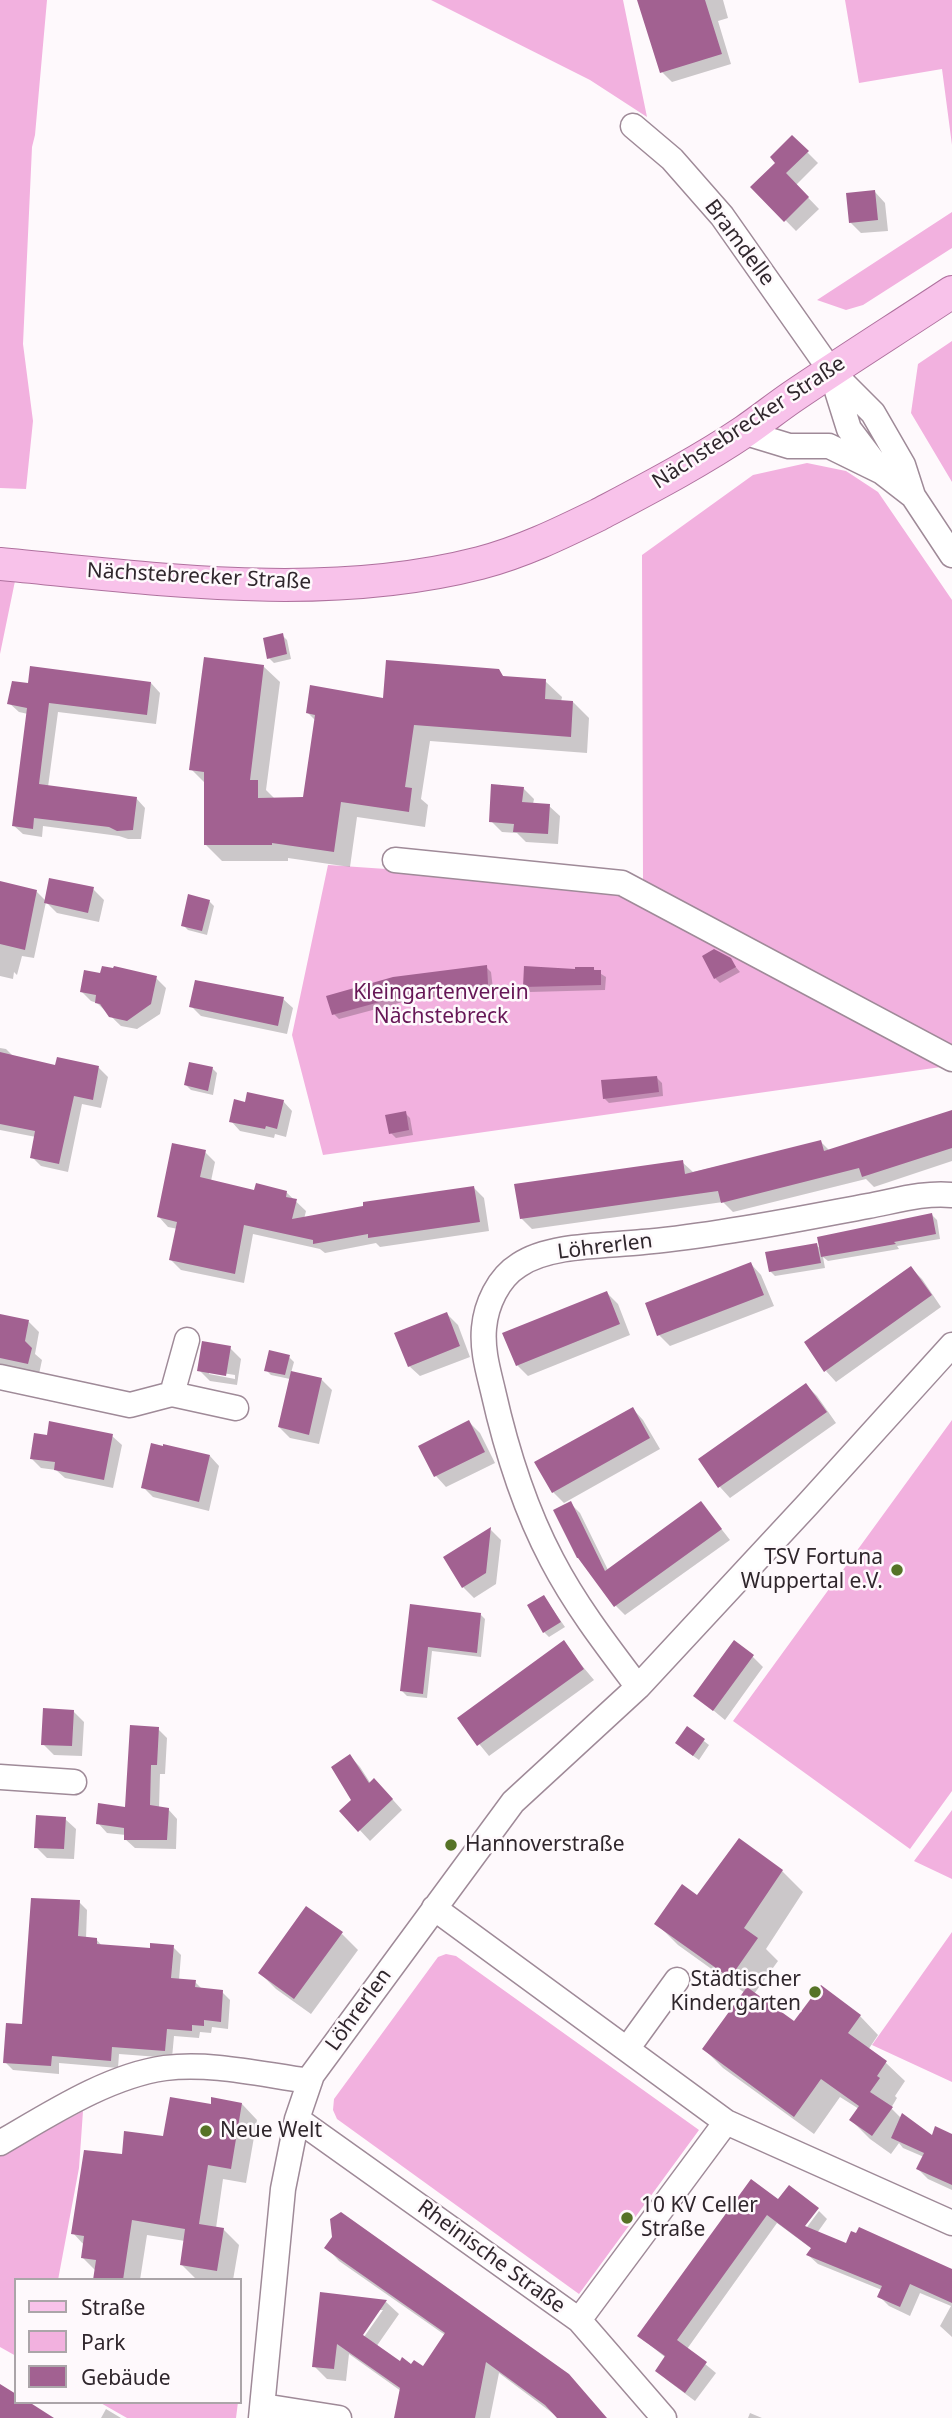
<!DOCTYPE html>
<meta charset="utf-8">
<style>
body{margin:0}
#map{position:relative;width:952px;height:2418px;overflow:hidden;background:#fef9fc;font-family:"Noto Sans",sans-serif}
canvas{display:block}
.legend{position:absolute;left:14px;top:2278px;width:228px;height:126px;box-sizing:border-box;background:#fef9fc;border:2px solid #aba5a9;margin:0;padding:9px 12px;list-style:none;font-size:21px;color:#2f262c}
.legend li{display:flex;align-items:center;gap:14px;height:35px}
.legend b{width:35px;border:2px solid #aba5a9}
</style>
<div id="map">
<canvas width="952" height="2418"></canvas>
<ul class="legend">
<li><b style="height:9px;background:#f8c2ea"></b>Straße</li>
<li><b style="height:19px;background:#f2b1df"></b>Park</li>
<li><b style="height:19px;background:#a26191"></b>Gebäude</li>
</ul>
</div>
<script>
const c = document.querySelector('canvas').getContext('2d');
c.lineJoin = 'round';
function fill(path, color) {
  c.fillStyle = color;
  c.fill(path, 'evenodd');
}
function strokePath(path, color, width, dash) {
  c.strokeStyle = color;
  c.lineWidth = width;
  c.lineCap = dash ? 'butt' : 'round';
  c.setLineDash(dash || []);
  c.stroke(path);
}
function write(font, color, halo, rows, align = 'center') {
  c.font = font + ' "Noto Sans",sans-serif';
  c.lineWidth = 5;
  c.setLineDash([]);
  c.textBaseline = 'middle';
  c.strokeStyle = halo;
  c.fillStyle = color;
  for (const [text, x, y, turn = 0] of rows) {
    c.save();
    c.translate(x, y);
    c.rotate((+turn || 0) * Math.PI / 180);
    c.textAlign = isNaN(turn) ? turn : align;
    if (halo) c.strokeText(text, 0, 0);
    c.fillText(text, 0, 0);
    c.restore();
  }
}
fill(new Path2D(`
 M0,0H47L35,135L32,147L23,344L33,421L26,489L0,488Z
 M431,0H623L647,117L590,80Z
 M845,0H952V145L942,69L859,83Z
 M952,212V248L863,305L846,310L817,300Z
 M952,341V482L911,413L918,364Z
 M807,463L846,471L878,492L952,600V1050L643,882L642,555L753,475Z
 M0,580L15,581L0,654Z
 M328,865L589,883L628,894L948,1066L323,1155L292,1035Z
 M952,1420V1791L910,1849L733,1721Z
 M952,1810V1879L914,1861Z
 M952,1932V2082L872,2045Z
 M446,1954L456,1956L699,2130L579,2294L337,2119L333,2110L334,2099L438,1957Z
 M83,2111L79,2168L58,2280H16V2356L0,2347V2155Z
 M99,2402H238L236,2418H127Z`), '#f2b1df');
fill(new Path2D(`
 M653,0H723L728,18L718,21L731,64L672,82L662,72Z
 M792,137L818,163L796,185L819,209L796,231L753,187L778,163Z
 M875,192L885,203L888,231L861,233L850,222Z
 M282,635L287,640L291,659L274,663L269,658Z
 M263,666L280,682L266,790L274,798L305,799L316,721L307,712L385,700L498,671L505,678L545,681L562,697L561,702H573L589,718L587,753L430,741L421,799L428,805L425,827L357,817L350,867L288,858V861H222L206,845V784L191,769Z
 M151,683L160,693L156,724L58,712L48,787L136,798L145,808L141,839H128L119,836L43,826L42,837L23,834L13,825L28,714L19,712L9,703Z
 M523,788L534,799L533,804L549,806L560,816L558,844L526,842L517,833L502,832L491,821Z
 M0,883L36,891L46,901L93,889L104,900L99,922L57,913L46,902L34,958L22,956L17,975L14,972L13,979L0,976Z
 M209,901L214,906L207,935L188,930L183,925Z
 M730,960L740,972L720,983L715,978Z
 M486,967L491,972L493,989L428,998L425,996L339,1019L334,1014Z
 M593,969L606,977L605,990L530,992L525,987Z
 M156,978L166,988L160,1014L137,1029L121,1026L97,1003L91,1001L82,992Z
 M283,999L293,1008L287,1034L201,1016L191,1006Z
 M0,1048L6,1049L14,1057L56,1067L99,1068L108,1077L101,1108L82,1104L68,1172L41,1166L32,1157L36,1137L0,1130Z
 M212,1068L217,1073L213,1095L191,1090L186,1085Z
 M657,1078L662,1083L663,1096L609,1103L604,1098Z
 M283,1101L292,1111L286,1137L275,1134L274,1138L240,1131L231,1121L246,1104Z
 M952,1112V1161L874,1187L866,1179L733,1212L723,1202L532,1229L521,1218L682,1162L693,1172L821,1142L830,1151Z
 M405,1113L410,1118L413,1135L396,1138L391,1133Z
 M205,1152L215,1162L211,1181L256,1192H286L306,1211L304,1219L474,1188L484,1198L489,1231L380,1247L376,1243L325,1253L320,1249L253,1234L244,1283L181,1270L171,1260L178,1229L168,1227L159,1217Z
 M932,1215L937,1220L940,1239L897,1246L899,1249L828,1261L823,1257L825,1268L775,1276L770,1271L816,1245L821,1249Z
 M751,1264L761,1275L774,1306L670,1346L659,1335L647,1304Z
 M911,1268L922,1279L941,1307L836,1382L826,1371Z
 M607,1293L618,1304L630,1335L528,1376L517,1365Z
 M447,1314L458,1325L470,1357L420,1376L409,1366Z
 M0,1316L28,1321L39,1332L35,1354L42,1360L39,1374L0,1366Z
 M230,1348L241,1359L237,1385L210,1381L199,1370ZM209,1371L235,1375V1379L209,1374Z
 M289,1357L294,1362L291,1373L321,1379L332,1390L319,1444L290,1438L279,1427L290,1379L271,1375L266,1370Z
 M806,1385L817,1396L836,1423L730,1498L720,1487L700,1459Z
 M633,1409L643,1420L660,1449L564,1503L553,1492Z
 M469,1422L480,1433L495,1463L446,1487L436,1476Z
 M112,1436L122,1445L113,1488L65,1478L56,1470L41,1468L32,1459L48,1437Z
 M210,1456L219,1466L209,1511L153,1497L143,1487Z
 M570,1503L580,1513L608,1570L701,1503L730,1540L625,1615L616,1606Z
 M491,1530L501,1540L496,1584L474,1598L463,1587Z
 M544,1597L565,1627L549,1637L544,1632Z
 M411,1606L480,1614L485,1619L481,1657L432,1651L427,1698L407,1696L402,1691Z
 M563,1643L594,1680L489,1756L462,1723Z
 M752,1656L763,1667L725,1720L696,1696Z
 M73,1711L84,1722L82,1756L54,1755L43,1744Z
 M687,1728L709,1745L699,1760L682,1748Z
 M158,1729L167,1738L165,1774H160L159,1808L168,1809L177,1819L176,1849L135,1848L125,1839L126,1835L107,1833L98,1823L127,1808Z
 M350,1756L360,1767L371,1784L385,1791L402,1810L370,1841L342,1811L353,1800Z
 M65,1819L76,1829L74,1859L47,1858L36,1847Z
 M782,1871L803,1892L766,1949L778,1961L754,1994L795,2024L860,2016L878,2035L868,2050L886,2063L905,2081L895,2096L897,2098L891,2108L901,2118L933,2137L952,2135V2190L928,2179L918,2169L924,2157L903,2148L899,2143L891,2154L870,2139L851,2120L859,2109L840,2097L814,2134L723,2068L704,2049L745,1993L678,1945L657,1924L698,1897Z
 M79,1902L87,1910L86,1939H96L102,1946L152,1950L173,1947L181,1955L179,1980L195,1982L203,1990L222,1992L230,2000L228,2029L212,2027L211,2033L200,2032L199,2038L174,2036L172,2058L119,2054L118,2068L59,2063V2074L13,2070L5,2062L24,2026Z
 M342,1934L358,1950L311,2014L276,1989L260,1973Z
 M242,2104L257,2120L246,2183L223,2179L216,2228L223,2229L239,2245L233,2280H197L182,2265L185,2241L147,2235L140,2280H95L96,2271L82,2257L84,2245L73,2233L123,2155L165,2138L212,2106Z
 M751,2182L801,2235L819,2211L827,2219L817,2233L846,2246L952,2269V2337L940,2326L951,2306L920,2293L910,2316L889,2306L879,2296L882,2290L818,2264L808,2255L812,2249L777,2223L687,2349L716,2373L695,2401L667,2380L657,2370L666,2358L639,2336Z
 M327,2248L606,2418H559L499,2373L490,2418H395L401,2391L349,2354L346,2381L327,2379L314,2366L322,2294L386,2302L399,2314L376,2347L400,2363L423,2368L445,2335L339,2261ZM378,2310H383L359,2344L356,2342Z
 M106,2409L121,2418H101Z
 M750,2413L762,2418H748Z`), '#0003');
fill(new Path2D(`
 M637,0H705L722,54L660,73Z
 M792,135L809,151L786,173L809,197L784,222L750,187L775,163L770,157Z
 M875,190L878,220L849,223L846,193Z
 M283,633L287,654L267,659L263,638Z
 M204,657L264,665L250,780H258V798L303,797L315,715L306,713L310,685L383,698L386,660L499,669L503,676L546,679L545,699L573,701L571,737L414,725L405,787L412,788L409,812L341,802L334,852L272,843V845H204V772L189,770Z
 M30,666L151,682L147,715L49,703L39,784L137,797L133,830L117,831L109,827L34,818L33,829L12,826L27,708L7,704L12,681L28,683Z
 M491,784L524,787L522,802L550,804L548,834L513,832L514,824L489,822Z
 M49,878L94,887L88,913L44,903Z
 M0,881L37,890L25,950L0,944Z
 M188,894L210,900L202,931L181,926Z
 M714,949L731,958L736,967L714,979L702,956Z
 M487,965L488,984L421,994L420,991L332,1015L326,996L393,977Z
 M102,966L113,968L114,966L157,976L151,1004L127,1021L109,1017L100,1004L95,1003L96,995L80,992L84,970L100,973Z
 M524,966L575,969V967H594V970H601V985L523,987Z
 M195,980L284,997L278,1026L189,1007Z
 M0,1052L55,1065L57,1057L99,1066L93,1100L74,1096L59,1164L30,1158L35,1131L0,1124Z
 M189,1062L213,1067L208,1091L184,1085Z
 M657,1076L659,1092L603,1099L601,1080Z
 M247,1092L284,1100L277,1129L266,1126L265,1129L229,1122L234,1099L245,1102Z
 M952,1110V1148L862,1177L859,1168L721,1203L718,1191L520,1219L514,1184L683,1160L685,1174L821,1140L824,1151Z
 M406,1111L409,1130L389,1134L385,1115Z
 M172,1143L206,1150L200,1177L254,1190L256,1183L287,1191L286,1197L297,1199L292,1219L363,1206V1202L474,1186L480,1222L368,1238V1234L313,1244V1240L244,1225L235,1274L169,1260L177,1222L157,1217Z
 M932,1213L936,1234L894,1242L896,1244L821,1257L817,1237Z
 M817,1243L821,1263L769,1272L765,1252Z
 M751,1262L764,1295L657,1336L645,1303Z
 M911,1266L932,1295L824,1372L804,1342Z
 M607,1291L620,1324L516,1366L502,1333Z
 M447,1312L460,1346L408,1367L394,1333Z
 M0,1314L29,1320L25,1341L32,1348L28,1364L0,1358Z
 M202,1341L231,1346L226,1376L197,1371Z
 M269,1350L290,1355L285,1375L264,1371Z
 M291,1371L322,1378L309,1435L278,1427Z
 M806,1383L827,1412L718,1488L698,1459Z
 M633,1407L650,1438L552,1493L534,1462Z
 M469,1420L485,1452L434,1477L418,1446Z
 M49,1421L113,1434L104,1480L54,1470L55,1462L30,1459L34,1433L47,1435Z
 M151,1443L163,1446V1444L210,1455L199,1502L141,1488Z
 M571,1501L605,1571L701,1501L722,1529L614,1607L578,1558H577L553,1510Z
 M491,1527L486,1573L462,1588L443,1557Z
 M544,1595L561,1622L543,1633L527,1605Z
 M410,1604L481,1613L477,1653L428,1647L423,1694L400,1691Z
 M564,1640L584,1669L477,1746L457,1718Z
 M734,1640L754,1655L713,1711L693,1696Z
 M43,1708L74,1710L72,1746L41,1745Z
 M130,1725L159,1727L157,1765H151L150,1805L169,1808L167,1840H124V1828L96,1824L98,1803L125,1807Z
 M687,1726L705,1739L693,1756L675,1743Z
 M350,1754L369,1783L374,1778L393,1799L358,1832L339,1811L351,1800L331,1767Z
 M36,1815L66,1817L64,1849L34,1848Z
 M739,1838L783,1870L744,1928L758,1938L730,1978L654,1924L682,1884L697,1895Z
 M31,1898L80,1900L78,1936L97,1938V1944L150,1948V1943L174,1945L171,1978L196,1980L195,1987L223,1990L221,2022L204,2020V2026L192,2025V2031L167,2029L165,2051L112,2047L111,2061L52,2056L51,2066L3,2063L6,2023L22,2024Z
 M306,1906L343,1932L294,1999L258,1973Z
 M821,1985L861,2015L848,2033L887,2061L877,2076L880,2078L870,2092L893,2107L872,2136L849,2120L859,2106L821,2079L794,2117L702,2049L747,1987L794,2021Z
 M170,2097L211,2104V2097L242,2103L231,2169L208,2165L199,2224L224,2228L217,2271L180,2265L185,2229L132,2220L123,2280H93L96,2260L81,2258L84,2236L71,2234L84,2150L122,2154L124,2131L163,2136Z
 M902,2113L932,2135L935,2126L952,2134V2185L916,2169L924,2153L891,2138Z
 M751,2179L778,2199L789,2185L819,2208L805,2226L846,2243L851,2231L856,2233L859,2227L952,2269V2303L910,2284L900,2307L877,2297L882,2286L806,2255L811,2248L767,2215L677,2340L707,2362L685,2393L655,2371L665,2356L637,2336Z
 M341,2212L569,2374L607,2418H557L545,2405L486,2362L475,2418H394L400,2388L337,2344L334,2369L312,2367L320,2292L387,2300L363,2335L400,2361L402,2357L411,2364L414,2360L423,2366L445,2333L324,2248L332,2237L330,2219Z
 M0,2384L16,2394V2402H29L54,2418H0Z`), '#a26191');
const minor = new Path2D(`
 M633,126L672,159L722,216L831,371L873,413L903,465L913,496L952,555
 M832,375L849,429L877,466
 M743,432L789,446H829L882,472L913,496
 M395,860L622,883L952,1059
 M0,1377L130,1405L172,1394L236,1408
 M172,1394L187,1340
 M638,1687C607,1646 576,1606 552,1560C524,1507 506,1449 493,1391C488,1370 482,1350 484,1328C486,1305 498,1278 519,1265C550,1244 607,1246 643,1242C670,1240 696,1236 722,1232C771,1225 820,1215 868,1206C895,1201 925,1192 952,1195
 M0,1777L74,1782
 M434,1908L726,2122L952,2223
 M627,2049L677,1980
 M297,2119L579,2320L664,2418
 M0,2143C50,2114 108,2076 165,2068C212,2062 263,2075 310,2081
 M579,2320L726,2122
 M263,2406L339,2418
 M261,2418L283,2189L297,2119L312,2075L513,1802L638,1687L808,1504L952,1345`);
const major = new Path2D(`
 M0,564C158,579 324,603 480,563C522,552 559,534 598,515C647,489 699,462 745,431C761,420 776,408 792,397C845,361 899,327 952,292`);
strokePath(minor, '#9f8a98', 27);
strokePath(major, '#af719e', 34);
strokePath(minor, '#fff', 24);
strokePath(major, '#f8c2ea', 32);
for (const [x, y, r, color] of [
 [897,1570,7,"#567327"],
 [451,1845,7,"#567327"],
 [815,1992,7,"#567327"],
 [206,2131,7,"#567327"],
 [627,2218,7,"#567327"]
]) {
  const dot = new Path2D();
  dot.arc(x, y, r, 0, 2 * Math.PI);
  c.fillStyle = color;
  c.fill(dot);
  strokePath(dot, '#fef9fc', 2.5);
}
write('21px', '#2f262c', '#fef9fc', [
 ["Bramdelle",739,243,53],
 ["Nächstebrecker Straße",749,423,-33],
 ["Nächstebrecker Straße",199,577,3],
 ["Löhrerlen",605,1247,-7],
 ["Löhrerlen",359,2010,-54],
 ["Rheinische Straße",491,2257,36]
]);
write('21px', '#661656', '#fef9fc', [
 ["Kleingartenverein",441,993],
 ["Nächstebreck",441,1017]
]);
write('21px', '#2f262c', '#fef9fc', [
 ["TSV Fortuna",883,1558,"right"],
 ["Wuppertal e.V.",883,1582,"right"],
 ["Hannoverstraße",465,1845],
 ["Städtischer",801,1980,"right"],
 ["Kindergarten",801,2004,"right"],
 ["Neue Welt",220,2131],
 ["10 KV Celler",641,2206],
 ["Straße",641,2230]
], 'left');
</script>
